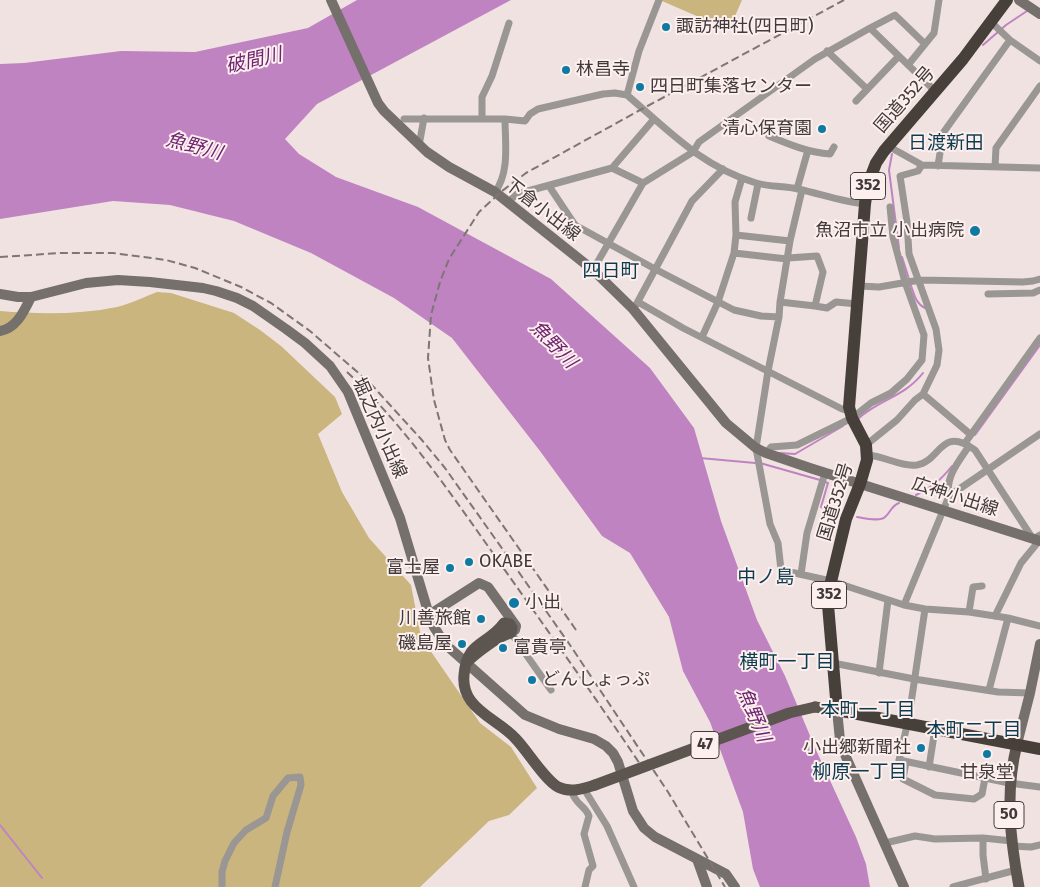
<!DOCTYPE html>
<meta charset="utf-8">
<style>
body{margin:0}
canvas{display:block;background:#efe2e0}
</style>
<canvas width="1040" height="887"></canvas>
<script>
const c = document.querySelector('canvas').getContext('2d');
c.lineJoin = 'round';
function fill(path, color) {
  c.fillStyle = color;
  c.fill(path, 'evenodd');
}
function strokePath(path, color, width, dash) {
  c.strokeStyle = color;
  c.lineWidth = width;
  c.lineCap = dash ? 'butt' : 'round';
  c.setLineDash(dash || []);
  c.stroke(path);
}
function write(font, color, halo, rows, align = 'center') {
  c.font = font + ' "Fira Sans","Noto Sans JP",sans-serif';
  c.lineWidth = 4;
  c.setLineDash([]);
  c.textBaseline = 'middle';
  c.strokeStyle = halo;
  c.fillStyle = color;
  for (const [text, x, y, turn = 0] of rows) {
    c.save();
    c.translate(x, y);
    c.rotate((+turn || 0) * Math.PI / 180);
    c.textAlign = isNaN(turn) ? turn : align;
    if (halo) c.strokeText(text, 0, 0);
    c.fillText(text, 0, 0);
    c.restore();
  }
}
fill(new Path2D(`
 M662,0H742L729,30L662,1Z
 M157,292L171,293L234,313L260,330L281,346L335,397L342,414L318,434L342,492L369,538L411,585L421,637L480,723L511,747L537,788L509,815L489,821L420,887H0V311C39,314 78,315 117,307C130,304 144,297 157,292Z`), '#c9b57d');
fill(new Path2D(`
 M357,0H511L317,104L285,139L299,154L336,177L418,207L551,279L650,368L694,428L721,521L757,620L785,676L816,750L856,837L866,864L870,887H760L753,869L743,812L710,722L683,671L669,617L630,553L602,536L540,451L452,338L394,298L311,253L234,221L170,205L113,201L0,219V64L24,63L121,51L195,52L308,28Z`), '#c083c2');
strokePath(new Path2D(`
 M983,45L1006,25L1027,11
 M892,154L889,170L899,248
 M902,257L909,279
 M910,283C914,293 915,303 925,308
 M859,418C880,399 904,397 923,373
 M975,435L1040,345
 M780,453L795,454L843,426
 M700,458L755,463
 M760,463L820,480
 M825,482L828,483L821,507L840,514
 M916,495C932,487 940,481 952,466
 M857,517C864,518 880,522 885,517C891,512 891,506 899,503
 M0,825L42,878`), '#c083c2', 2);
strokePath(new Path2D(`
 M991,22L1010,40L1040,61
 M870,28L895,15L925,44
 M827,51L867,89
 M908,65L934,33L939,0
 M627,95L639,51L659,0
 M856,101L899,56
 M404,119H505L525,121L530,114L538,109L603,94L615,93L627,95C669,131 701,166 756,183C770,187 784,186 798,189C821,194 842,202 865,204
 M482,119V97L492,76L509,23
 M769,136C788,144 810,153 830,154L834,147
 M417,143L420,140L424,118
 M888,146L922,165L1040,168
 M938,166L943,133L1010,40
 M995,167L996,148L1040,86
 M612,168L643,183
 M549,186L575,225L655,269L734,310L761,316L779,317
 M797,189L808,150
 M802,190L790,241L780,302L779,317L768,371L756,448L770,524L778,543L781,570L831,581L904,605L925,609L969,612L1008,618L1040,626
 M495,192C510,172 505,142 505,119
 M508,202L517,194L612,168L654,119
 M751,218L758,184
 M736,235L790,241
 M734,253L787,259
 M593,270L643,183L693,152L699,142L815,59L870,28L935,91
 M859,286L879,287L920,280L1023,282L1033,281L1040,279
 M988,294L1033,293L1040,290
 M638,302L683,328L842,409L849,411
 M780,302L815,306L823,272L817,256L788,258
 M636,305L692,201L723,169
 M815,306L827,308L836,302L857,304
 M702,337L718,302L734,253L736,235L735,202L742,178
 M923,394L970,434
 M965,443L1040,338
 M866,445L897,420L915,400L923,394L937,365L939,350L936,329L909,254L907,222L900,176L918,171L922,165
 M766,453L771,447L797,445L852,418L871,403L891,393L907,379L922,360L924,335L905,282L893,237L890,207
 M867,455C885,456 900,467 917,465C941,461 940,425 975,450L1033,539L1040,535
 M949,496C945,477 959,461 969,446
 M801,574L807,533L825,473
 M904,605L949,496L1040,434
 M925,609L909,717L899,760L1009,783L1040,787
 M969,612L973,587L982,586
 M995,616L1021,563L1039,541
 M511,633L551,690
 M833,663L914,679L998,692L1030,693
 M879,673L888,600
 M989,690L1008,618
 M906,762L903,779L935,795L974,799L982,794L985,778
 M929,767L935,729
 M584,789L607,826L634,887
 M571,790C576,806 584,804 589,816L584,834L593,866L589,870L585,887
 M983,838V855L986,879
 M885,843L915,836L935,839L983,838L1012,841
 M1012,846L1031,847L1040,845
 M222,887V872L225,861L234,843L246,830L266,818L273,796L288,778L300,777L301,785L287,832L275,887
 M953,887L1016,870`), '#9a9693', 7);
strokePath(new Path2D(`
 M331,0L378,103L384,111L427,152L449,167L495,192L593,270L633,309L726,423L756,448L766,453L810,468L1040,541
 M1019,0L1040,14
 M0,294L18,297H31L86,283L118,280L150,282L203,288L216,291L237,298L253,306L286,329L305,343L330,366L348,392L400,518L429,615L434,627L445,644L525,715L559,729L594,739L606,746L613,753L618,762L633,811L644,828L655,837L726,874L735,887
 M0,331C17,328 24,311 31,297
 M429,615L479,583L488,587L516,626L515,630
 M837,710L840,740L846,757L904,887
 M1017,744L1030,693L1040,644
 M697,859L707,887`), '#76706c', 10);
strokePath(new Path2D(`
 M466,663C475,654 498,636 511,633L512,628L510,624L504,623C487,646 467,640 464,675C463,685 465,693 471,701C482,716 502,724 515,738C527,750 544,779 558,787C570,793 583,789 595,785
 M815,707L837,710
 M1017,744C1005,792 1010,839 1019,887`), '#5d5650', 11);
strokePath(new Path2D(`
 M1007,0L963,59L884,151L876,163L868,184L865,204L849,407L852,418L866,445L867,460L860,484L846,519L829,590L828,605L837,710L1040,749`), '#473f39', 12);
strokePath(new Path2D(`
 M0,257L61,253H113L166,260L195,268L241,287L271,303L310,331L370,383L421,439L445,468L506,554L570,645L668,792L725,887
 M347,372C403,424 446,487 490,549C540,620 591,691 640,764
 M576,630L450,450L445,440L434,400L428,358L431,315L440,282L449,259L479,212L502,191L526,173L642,109L844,0`), '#7e7675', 2, [8, 4]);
strokePath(new Path2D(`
 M595,785L789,713L815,707`), '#5d5650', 11);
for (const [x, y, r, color] of [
 [666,27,5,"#0e7aa4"],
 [566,70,5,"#0e7aa4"],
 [640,87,5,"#0e7aa4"],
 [822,129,5,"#0e7aa4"],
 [975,231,6,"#0e7aa4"],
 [469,562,5,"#0e7aa4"],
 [450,568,5,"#0e7aa4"],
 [514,603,6,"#0e7aa4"],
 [481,619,5,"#0e7aa4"],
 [462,644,5,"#0e7aa4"],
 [503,648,5,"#0e7aa4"],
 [532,680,5,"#0e7aa4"],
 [921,748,5,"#0e7aa4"],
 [987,754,5,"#0e7aa4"]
]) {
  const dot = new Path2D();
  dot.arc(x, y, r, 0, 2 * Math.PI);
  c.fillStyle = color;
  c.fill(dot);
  strokePath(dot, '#fdefed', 2);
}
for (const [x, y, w] of [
 [868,186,35],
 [829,595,35],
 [705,745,28],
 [1009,815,30]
]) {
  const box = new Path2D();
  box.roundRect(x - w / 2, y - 13.5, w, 27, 4);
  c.fillStyle = '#fdefed';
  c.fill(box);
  strokePath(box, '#403b3a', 1);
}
write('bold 16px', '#403b3a', null, [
 ["352",868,186],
 ["352",829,595],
 ["47",705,745],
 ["50",1009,815]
]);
write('18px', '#403b3a', '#fdefed', [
 ["諏訪神社(四日町)",676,27],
 ["林昌寺",576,70],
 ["四日町集落センター",650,87],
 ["清心保育園",812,129,"right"],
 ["魚沼市立 小出病院",964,231,"right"],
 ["OKABE",479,562],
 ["富士屋",440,568,"right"],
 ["小出",525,603],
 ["川善旅館",471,619,"right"],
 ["磯島屋",452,644,"right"],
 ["富貴亭",513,648],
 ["どんしょっぷ",542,680],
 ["小出郷新聞社",911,748,"right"],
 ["甘泉堂",987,773,"center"]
], 'left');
write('18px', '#403b3a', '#fdefed', [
 ["国道352号",905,100,-49],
 ["下倉小出線",542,210,38],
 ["堀之内小出線",379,428,66],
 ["広神小出線",955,497,18],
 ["国道352号",836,502,-73]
]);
write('italic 19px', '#6d2471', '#fdefed', [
 ["破間川",254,61,-13],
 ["魚野川",194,147,15],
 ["魚野川",553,345,46],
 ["魚野川",753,715,67]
]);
write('19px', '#0c3b4f', '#fdefed', [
 ["日渡新田",946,144],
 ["四日町",611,272],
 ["中ノ島",766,578],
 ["横町一丁目",787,663],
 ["本町一丁目",868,711],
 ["本町二丁目",974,731],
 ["柳原一丁目",860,773]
]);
</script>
